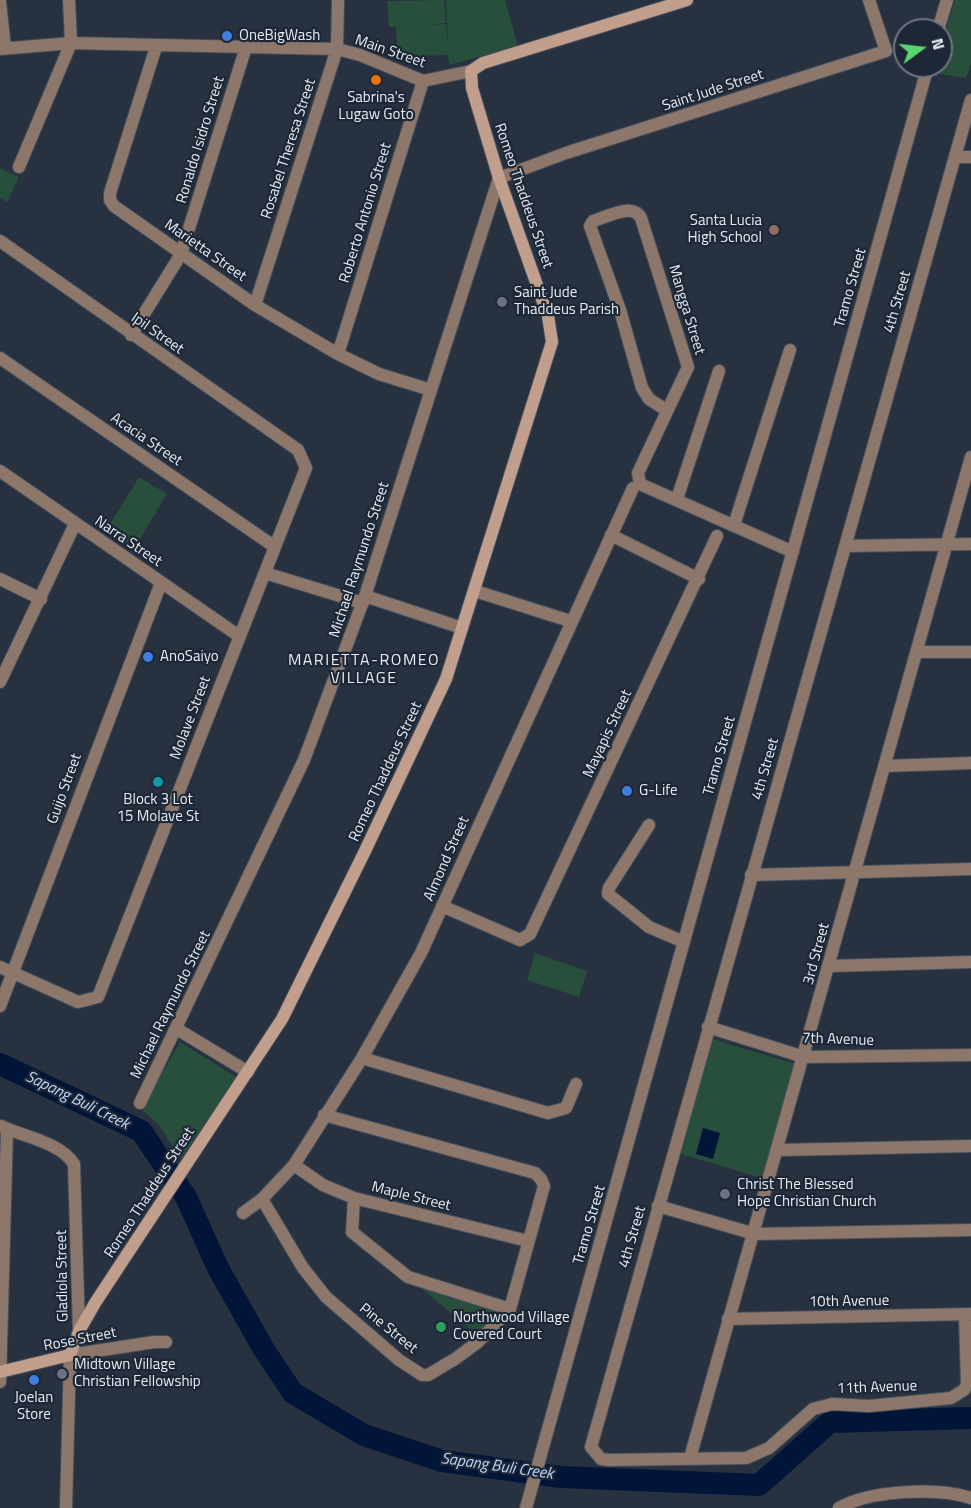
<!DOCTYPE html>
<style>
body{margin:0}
#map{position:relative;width:971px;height:1508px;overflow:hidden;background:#27313f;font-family:"Titillium Web",sans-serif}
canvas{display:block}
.north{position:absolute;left:893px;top:18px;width:60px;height:60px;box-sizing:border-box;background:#1e2735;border:2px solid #6e7682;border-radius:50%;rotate:75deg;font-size:16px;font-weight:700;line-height:24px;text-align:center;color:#e5ecf5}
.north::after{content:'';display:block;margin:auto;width:21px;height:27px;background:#59d56f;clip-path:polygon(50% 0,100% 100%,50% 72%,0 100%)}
</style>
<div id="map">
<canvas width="971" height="1508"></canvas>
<div class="north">N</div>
</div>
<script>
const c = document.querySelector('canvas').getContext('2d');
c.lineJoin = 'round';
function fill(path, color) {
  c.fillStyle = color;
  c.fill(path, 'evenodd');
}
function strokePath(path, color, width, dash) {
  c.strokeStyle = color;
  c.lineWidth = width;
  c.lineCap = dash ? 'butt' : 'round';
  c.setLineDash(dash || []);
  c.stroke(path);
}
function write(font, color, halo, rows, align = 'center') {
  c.font = font + ' "Titillium Web",sans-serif';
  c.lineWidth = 4.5;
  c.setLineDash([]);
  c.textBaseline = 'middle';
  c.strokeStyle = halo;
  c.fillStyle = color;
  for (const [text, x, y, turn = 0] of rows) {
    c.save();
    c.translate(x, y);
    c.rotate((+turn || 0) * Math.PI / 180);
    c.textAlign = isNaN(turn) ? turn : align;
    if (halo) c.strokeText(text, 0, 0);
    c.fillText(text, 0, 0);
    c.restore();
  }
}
fill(new Path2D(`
 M444,0L446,23L423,25L446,24L448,44L446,0H505L518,46L449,65L448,55L398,57L396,27H389L387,1Z
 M955,0H971V64L966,78L934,73L936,66H941V47Z
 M0,168L19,177L7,202L0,198Z
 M139,477L167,494L134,549L105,532Z
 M535,953L587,971L579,997L527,980Z
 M712,1039L796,1064L762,1178L681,1154Z
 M180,1042L236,1077L181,1159L159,1125L141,1109Z
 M415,1283L503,1312L478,1336Z`), '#284f3b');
fill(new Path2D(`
 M703,1128L720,1133L713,1159L696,1154Z`), '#001537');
strokePath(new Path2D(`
 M0,1064L141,1131L186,1197L218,1268L263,1348L293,1393L364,1435L442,1461L561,1477L759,1485L830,1422L971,1418`), '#001537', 22);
const street = new Path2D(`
 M0,2L5,48
 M938,30L947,0
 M156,47L110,193V200L114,206L255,305L338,354L379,374L431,390
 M0,49L71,43L337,49L360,55L423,81L471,71
 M955,157H971
 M19,167L71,43L69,0
 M0,241L298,450L306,468L98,997L78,1002L0,967
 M255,305L337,49L338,0
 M131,335L181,254L246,47
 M338,354L423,81
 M0,358L275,547
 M666,410L649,399L642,388L620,310L590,226L593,221C607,217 633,202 641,218L688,367L638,473L640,484L793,552
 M0,471L239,636
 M677,499L719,371
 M734,525L790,350
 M611,535L699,579
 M845,546L971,544
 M265,573L363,603
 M0,579L41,599
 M475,591L570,621
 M365,596L462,628
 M917,652H971
 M0,682L75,524
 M885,766L971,763
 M649,825L609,888L608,894L649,927L684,942
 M751,875L971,869
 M442,906L520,940L530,934L717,536
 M830,966L971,962
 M0,1006L161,583
 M708,1027L804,1057L971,1055
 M177,1029L248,1072
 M362,1058L548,1113L566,1108L576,1084
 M140,1103L304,760L365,596L499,178L566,153L886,51L869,0
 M1,1126C24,1137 60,1142 74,1164L79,1331
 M779,1150L971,1146
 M294,1165L323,1185L354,1198L528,1241
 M354,1198L352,1232L408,1277L510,1309
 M262,1199L303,1268L326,1297L399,1360L422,1375H428L455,1359L478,1342L510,1309L544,1186L541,1179L535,1173L324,1115
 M658,1206L755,1234L971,1230
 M243,1213L262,1199L294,1165L362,1058L421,953L633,488
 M965,1315L967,1384L964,1390L951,1398L869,1406L832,1404L813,1409L769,1448L746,1458L609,1460L601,1459L591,1447L971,100
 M728,1319L971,1314
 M0,1382L7,1129
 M690,1458L971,457
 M66,1508L70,1355L154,1342H166
 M526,1508L928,66
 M839,1508C870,1490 937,1487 971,1498`);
const secondary = new Path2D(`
 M0,1372L70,1355L79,1331L95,1303L282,1019L365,851L446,679L552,342L548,316L499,178L472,88L471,71L483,63L687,0`);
strokePath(street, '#454f5c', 14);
strokePath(secondary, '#454f5c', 14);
strokePath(street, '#8d776b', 12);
strokePath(secondary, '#c29e8c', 12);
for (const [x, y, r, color] of [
 [227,36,6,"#3f7fe0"],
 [376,80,6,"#e8710a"],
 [774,230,6,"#8d6e63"],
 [502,302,6,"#6b7280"],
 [148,657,6,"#3f7fe0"],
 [158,782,6,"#0f9aa8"],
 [627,791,6,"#3f7fe0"],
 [725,1194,6,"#6b7280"],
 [441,1327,6,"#2e9e5b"],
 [62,1374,6,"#6b7280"],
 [34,1380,6,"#3f7fe0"]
]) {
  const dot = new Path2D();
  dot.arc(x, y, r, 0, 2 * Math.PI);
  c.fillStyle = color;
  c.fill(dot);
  strokePath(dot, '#1e2735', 2);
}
write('15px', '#e5ecf5', '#1e2735', [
 ["OneBigWash",239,36],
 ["Sabrina's",376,98,"center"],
 ["Lugaw Goto",376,115,"center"],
 ["Santa Lucia",762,221,"right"],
 ["High School",762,238,"right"],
 ["Saint Jude",514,293],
 ["Thaddeus Parish",514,310],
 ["AnoSaiyo",160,657],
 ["G-Life",639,791],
 ["Block 3 Lot",158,800,"center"],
 ["15 Molave St",158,817,"center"],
 ["Christ The Blessed",737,1185],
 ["Hope Christian Church",737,1202],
 ["Northwood Village",453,1318],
 ["Covered Court",453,1335],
 ["Midtown Village",74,1365],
 ["Christian Fellowship",74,1382],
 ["Joelan",34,1398,"center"],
 ["Store",34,1415,"center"]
], 'left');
write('15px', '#e5ecf5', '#1e2735', [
 ["Main Street",390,52,19],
 ["Saint Jude Street",713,91,-18],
 ["Ronaldo Isidro Street",201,140,-73],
 ["Rosabel Theresa Street",289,149,-72],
 ["Romeo Thaddeus Street",523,196,71],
 ["Roberto Antonio Street",366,213,-73],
 ["Marietta Street",205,251,35],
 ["Tramo Street",851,288,-74],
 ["4th Street",898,302,-74],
 ["Mangga Street",686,310,73],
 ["Ipil Street",157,334,35],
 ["Acacia Street",146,440,34],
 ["Narra Street",128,542,34],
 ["Michael Raymundo Street",360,560,-72],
 ["Molave Street",191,718,-69],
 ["Mayapis Street",608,734,-65],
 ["Tramo Street",720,756,-74],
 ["4th Street",766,769,-74],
 ["Romeo Thaddeus Street",386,772,-65],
 ["Guijo Street",65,789,-70],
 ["Almond Street",447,859,-66],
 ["3rd Street",817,954,-75],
 ["Michael Raymundo Street",171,1005,-64],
 ["7th Avenue",838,1040,2],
 ["Romeo Thaddeus Street",150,1193,-57],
 ["Maple Street",411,1197,14],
 ["Tramo Street",590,1225,-74],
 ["4th Street",633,1237,-74],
 ["Gladiola Street",63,1276,-91],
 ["10th Avenue",849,1302,-1],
 ["Pine Street",388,1329,39],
 ["Rose Street",80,1340,-11],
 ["11th Avenue",877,1388,-2]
]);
c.letterSpacing = '1.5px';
write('16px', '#e5ecf5', '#1e2735', [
 ["MARIETTA-ROMEO",364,661],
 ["VILLAGE",364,679]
]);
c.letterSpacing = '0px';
write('italic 16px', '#bcd8ff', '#1e2735', [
 ["Sapang Buli Creek",77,1101,26],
 ["Sapang Buli Creek",497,1467,8]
]);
</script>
